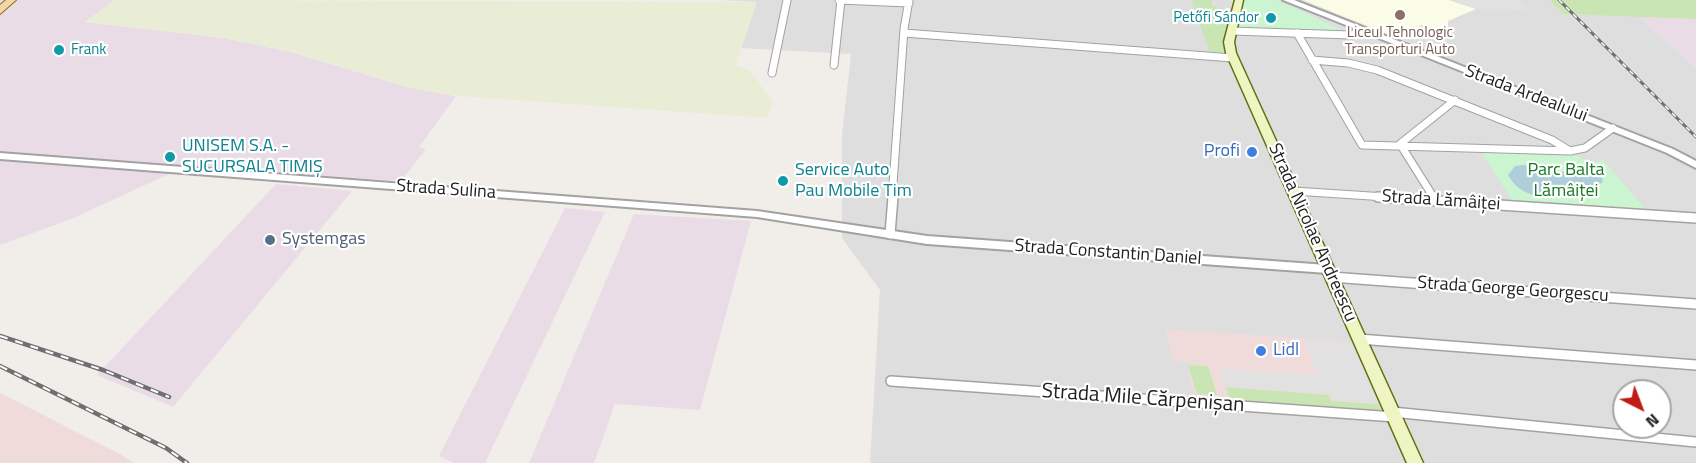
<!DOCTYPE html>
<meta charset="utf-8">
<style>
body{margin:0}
#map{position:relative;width:1696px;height:463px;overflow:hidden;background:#f1eee9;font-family:"Titillium Web",sans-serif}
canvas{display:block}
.north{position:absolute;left:1612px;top:379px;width:60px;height:60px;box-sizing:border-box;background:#fff;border:2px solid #a6a6a6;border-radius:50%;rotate:138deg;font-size:16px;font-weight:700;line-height:24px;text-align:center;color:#212121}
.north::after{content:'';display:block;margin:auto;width:21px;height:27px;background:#be1c14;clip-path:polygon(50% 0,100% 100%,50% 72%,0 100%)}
</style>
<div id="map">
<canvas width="1696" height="463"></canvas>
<div class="north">N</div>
</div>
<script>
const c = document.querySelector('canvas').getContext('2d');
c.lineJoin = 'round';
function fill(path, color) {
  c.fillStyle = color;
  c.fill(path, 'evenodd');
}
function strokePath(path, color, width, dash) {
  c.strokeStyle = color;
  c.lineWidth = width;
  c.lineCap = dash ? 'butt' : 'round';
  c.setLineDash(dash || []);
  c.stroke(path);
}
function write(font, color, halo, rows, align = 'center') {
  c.font = font + ' "Titillium Web",sans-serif';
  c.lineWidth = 4.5;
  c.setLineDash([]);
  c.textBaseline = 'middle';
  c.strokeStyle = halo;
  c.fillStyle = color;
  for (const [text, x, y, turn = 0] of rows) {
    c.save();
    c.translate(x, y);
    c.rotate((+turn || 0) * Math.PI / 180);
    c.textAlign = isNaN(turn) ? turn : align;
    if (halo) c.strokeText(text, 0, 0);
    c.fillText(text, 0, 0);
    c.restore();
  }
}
fill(new Path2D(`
 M719,0H1549L1563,14L1638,16L1696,68V463H870L880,290L842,238V135L851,54L741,48L756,2ZM1624,391H1660V427H1624Z`), '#dfdede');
fill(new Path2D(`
 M1166,329L1355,342L1386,413L1195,400L1187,362L1173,361Z
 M0,393L120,454L134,463H0Z`), '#efdcda');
fill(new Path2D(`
 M0,0H115L85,22L224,38L291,52L407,87L456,96L419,147L426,149L401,181L186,166L69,220L0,245Z
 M1638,16L1696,19V68Z
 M276,184L352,191L173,407L97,375Z
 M565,208L605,212L485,463H454L439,456Z
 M634,214L751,221L700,410L615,404L594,463H529Z`), '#e9dce6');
fill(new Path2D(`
 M1303,0H1449L1476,9L1448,21V35L1422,25L1412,31L1403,28L1392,36Z`), '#fbfce6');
fill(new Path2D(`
 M115,0L757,2L736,65L751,71L773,103L766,118L456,96L407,87L291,52L224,38L85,22Z`), '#eaedd6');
fill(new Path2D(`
 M1192,0H1212V6L1233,11L1225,37L1226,52L1209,51Z
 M1549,0H1696V19L1563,14Z
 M1188,365L1208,366L1217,395L1197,394Z
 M1226,387L1329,395L1331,401L1379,404L1382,412L1230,401Z`), '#cae5b4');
fill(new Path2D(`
 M1245,0H1277L1346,32L1240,29L1237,28L1241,6Z
 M1481,152L1577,156L1594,164L1602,159L1648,212L1514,203Z`), '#cbf5d1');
fill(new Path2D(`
 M1449,0H1518L1527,10L1476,9Z
 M1305,340L1354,343L1380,404L1332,400L1329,394L1225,387L1220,369L1318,375Z`), '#e1e1e1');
fill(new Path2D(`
 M1524,165C1533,167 1543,172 1552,172C1576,173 1581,162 1603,179L1602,183L1586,187L1581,197C1554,199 1522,201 1508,175L1515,166Z`), '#aeced9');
const minorFar1 = new Path2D(`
 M839,0L909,3
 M1232,31L1351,35L1365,32
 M904,33L1233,58
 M1297,33L1362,145L1570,151L1585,148L1613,128
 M1312,60L1348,63L1377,70L1552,140L1570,151
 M834,65L841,0
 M772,73L787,0
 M1294,191L1401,198
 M892,198L904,29L909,0
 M1434,198L1400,144L1455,100`);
const minor = new Path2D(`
 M1378,197L1696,218
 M1433,197L1435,200
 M890,234L893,197
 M1331,277L1696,304
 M1359,339L1696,365
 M891,381L1395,417
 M1392,412L1696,442`);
const tertiary = new Path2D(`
 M1283,0H1294L1673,149L1696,161V168L1667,153Z
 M0,153L757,211L927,236L1327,265L1332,269L1327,273L927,244L757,217L0,159Z`);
const secondary = new Path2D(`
 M1235,0H1243L1234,42L1236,53L1423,463H1407L1226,53L1224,42Z`);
const primary = new Path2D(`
 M6,0H16L0,14V5Z`);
strokePath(minorFar1, '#a2a2a2', 9);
strokePath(minor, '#a2a2a2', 12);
strokePath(tertiary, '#a2a2a2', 4);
strokePath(secondary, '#617010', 3);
strokePath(primary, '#8f6b0f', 2);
strokePath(minorFar1, '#fff', 7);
strokePath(minor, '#fff', 9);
fill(tertiary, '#fff');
fill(secondary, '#eff4c3');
fill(primary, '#f3d7ab');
const railFar1 = new Path2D(`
 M1559,0L1696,137`);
const rail = new Path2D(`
 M0,336L103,370L169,397
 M0,366L166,448L187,463`);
strokePath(railFar1, '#6f6f6f', 3);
strokePath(rail, '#6f6f6f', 4.5);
strokePath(railFar1, '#fff', 1.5, [5]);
strokePath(rail, '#fff', 2, [8]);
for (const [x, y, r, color] of [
 [1400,15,6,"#8d6e63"],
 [1271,18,6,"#0f9aa8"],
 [59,50,6,"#0f9aa8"],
 [1252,152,6,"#3f7fe0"],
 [170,157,6,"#0f9aa8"],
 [783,181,6,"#0f9aa8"],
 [270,240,6,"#5c6f8a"],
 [1261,351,6,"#3f7fe0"]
]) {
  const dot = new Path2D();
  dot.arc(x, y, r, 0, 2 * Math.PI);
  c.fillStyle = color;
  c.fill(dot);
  strokePath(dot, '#fff', 2);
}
write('15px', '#0d838f', '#fff', [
 ["Petőfi Sándor",1259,18],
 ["Frank",71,50,"left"]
], 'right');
write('15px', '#785e54', '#fff', [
 ["Liceul Tehnologic",1400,33],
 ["Transporturi Auto",1400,50]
]);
write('18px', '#212121', '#fff', [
 ["Strada Ardealului",1526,94,21],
 ["Strada Sulina",446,190,4],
 ["Strada Lămâiței",1441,201,4],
 ["Strada Nicolae Andreescu",1312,233,66],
 ["Strada Constantin Daniel",1108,253,4],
 ["Strada George Georgescu",1513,290,4]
]);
write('18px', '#0d838f', '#fff', [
 ["UNISEM S.A. -",182,147],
 ["SUCURSALA TIMIȘ",182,168],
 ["Service Auto",795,171],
 ["Pau Mobile Tim",795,192]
], 'left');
write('18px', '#366cbe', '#fff', [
 ["Profi",1240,152],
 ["Lidl",1273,351,"left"]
], 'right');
write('18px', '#177723', '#fff', [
 ["Parc Balta",1566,171],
 ["Lămâiței",1566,192]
]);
write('18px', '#4e5e75', '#fff', [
 ["Systemgas",282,240]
], 'left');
write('21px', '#212121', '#fff', [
 ["Strada Mile Cărpenișan",1143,399,4]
]);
</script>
